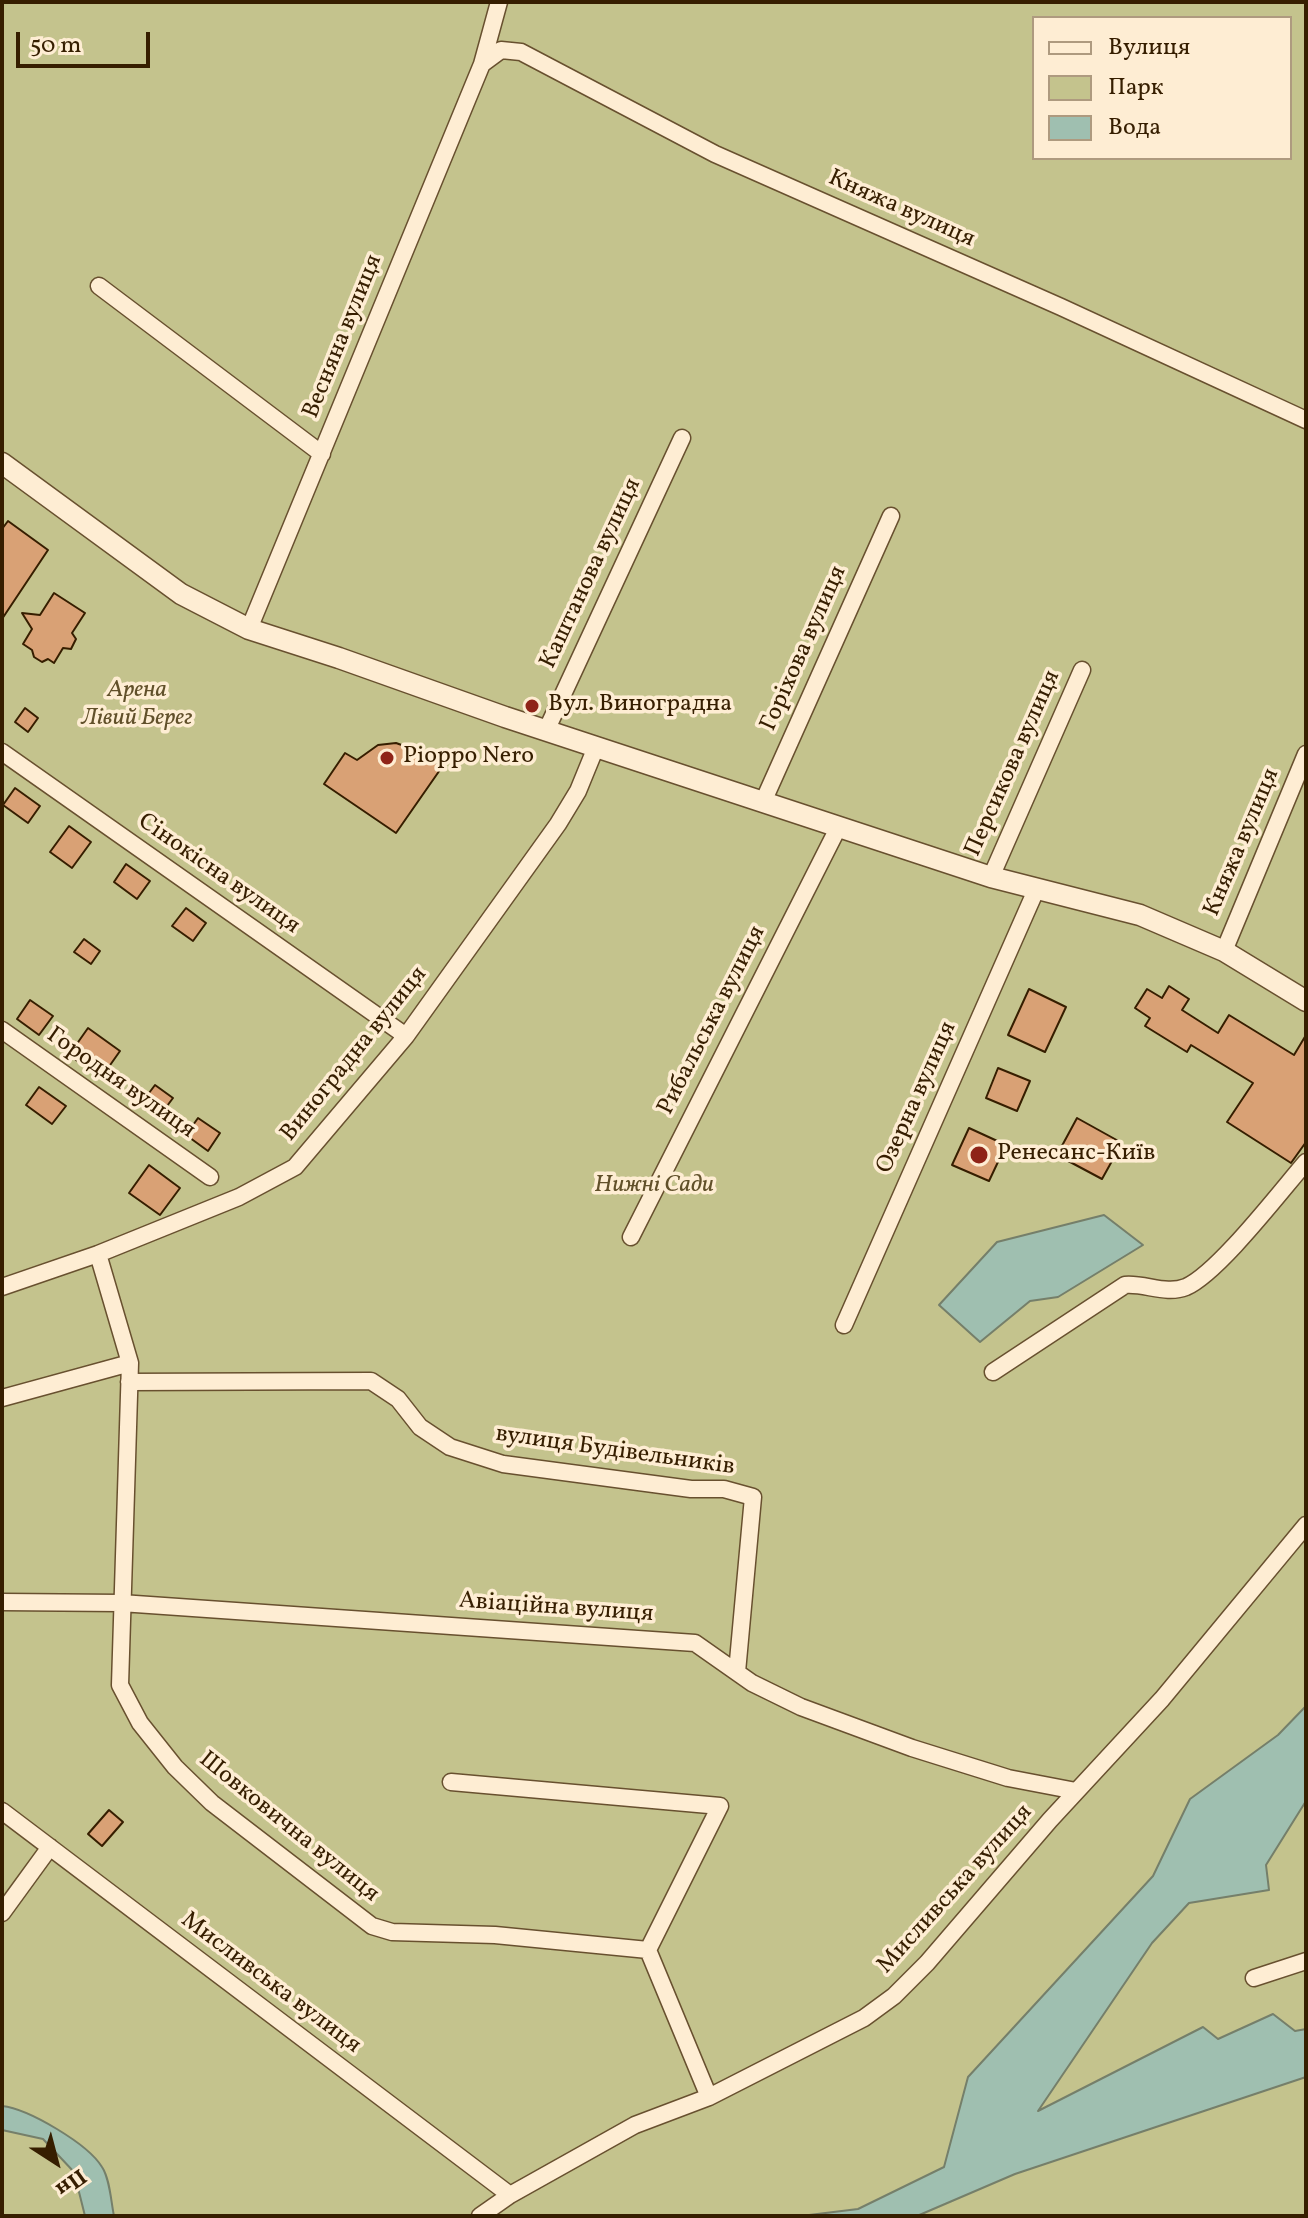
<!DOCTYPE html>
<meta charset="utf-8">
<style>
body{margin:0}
#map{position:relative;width:1308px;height:2218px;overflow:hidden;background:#fde4bb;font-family:Vollkorn,serif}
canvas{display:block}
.frame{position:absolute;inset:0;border:4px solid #361e00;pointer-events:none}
.legend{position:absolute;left:1032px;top:16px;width:260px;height:144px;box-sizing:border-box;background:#feedd3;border:2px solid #ae9a7f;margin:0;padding:10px 14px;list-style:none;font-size:24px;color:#361e00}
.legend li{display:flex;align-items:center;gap:16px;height:40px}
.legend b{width:40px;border:2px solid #ae9a7f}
.north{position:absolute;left:16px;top:2122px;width:80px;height:80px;-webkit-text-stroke:6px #feedd3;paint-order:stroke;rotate:144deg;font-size:22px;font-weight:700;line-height:32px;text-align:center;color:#361e00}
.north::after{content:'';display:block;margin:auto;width:28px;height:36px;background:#361e00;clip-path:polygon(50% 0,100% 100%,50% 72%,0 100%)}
.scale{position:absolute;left:16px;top:32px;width:134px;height:36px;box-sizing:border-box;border:4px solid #361e00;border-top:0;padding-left:10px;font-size:24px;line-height:28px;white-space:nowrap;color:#361e00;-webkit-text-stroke:6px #feedd3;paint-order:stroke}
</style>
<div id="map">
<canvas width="1308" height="2218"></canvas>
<div class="frame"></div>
<ul class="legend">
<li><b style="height:10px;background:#feedd3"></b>Вулиця</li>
<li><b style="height:22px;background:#c4c38d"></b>Парк</li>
<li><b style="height:22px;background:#9fbfb0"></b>Вода</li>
</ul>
<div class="north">Пн</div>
<div class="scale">50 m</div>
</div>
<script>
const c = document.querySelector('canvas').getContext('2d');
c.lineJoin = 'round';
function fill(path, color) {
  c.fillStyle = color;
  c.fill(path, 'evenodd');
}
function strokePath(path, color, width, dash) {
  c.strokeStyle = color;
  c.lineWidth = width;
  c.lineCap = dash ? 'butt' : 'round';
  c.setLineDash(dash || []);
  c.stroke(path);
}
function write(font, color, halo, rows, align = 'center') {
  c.font = font + ' Vollkorn,serif';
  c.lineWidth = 7;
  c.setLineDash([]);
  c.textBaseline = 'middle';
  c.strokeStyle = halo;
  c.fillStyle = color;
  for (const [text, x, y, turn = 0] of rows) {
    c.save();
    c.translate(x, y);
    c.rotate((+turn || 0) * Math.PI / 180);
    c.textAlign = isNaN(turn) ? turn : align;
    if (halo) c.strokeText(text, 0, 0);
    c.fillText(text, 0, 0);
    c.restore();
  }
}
fill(new Path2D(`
 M2,2H1306V2216H2ZM1034,18H1290V158H1034Z`), '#c4c38d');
const water = new Path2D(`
 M1104,1215L1143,1245L1058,1297L1030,1301L980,1342L939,1305L997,1242Z
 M1306,1706V1801L1266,1865L1269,1890L1189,1903L1152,1943L1038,2111L1203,2027L1218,2039L1273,2014L1295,2031L1306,2029V2077L1015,2174L917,2216H801L858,2209L944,2167L968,2077L1153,1876L1190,1799L1278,1735Z
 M2,2106C29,2109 88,2144 102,2167C110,2179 111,2202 114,2216H85L74,2172L43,2139L2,2130Z`);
fill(water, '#9fbfb0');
strokePath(water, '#757f6a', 2);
const building = new Path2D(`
 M8,521L48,550L2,619V529Z
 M54,593L85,613L72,633L76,639L71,649L63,648L54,663L48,659L42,662L34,657L32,650L23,644L32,629L22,613L40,615Z
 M25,708L38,718L28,732L15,722Z
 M396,743L410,748L442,767L396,833L324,784L345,753L357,760L378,745Z
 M15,788L40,806L28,823L3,805Z
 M69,826L91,842L72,868L50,852Z
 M126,864L150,881L137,899L114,882Z
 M186,908L206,923L193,941L172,926Z
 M84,939L100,951L91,964L74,952Z
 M1169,986L1189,999L1182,1010L1218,1033L1229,1015L1294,1055L1306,1035V1142L1291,1163L1227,1122L1253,1083L1191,1045L1187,1052L1145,1026L1150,1018L1135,1008L1147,989L1162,998Z
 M1029,989L1066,1007L1045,1052L1008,1035Z
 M30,1000L53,1016L39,1035L17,1019Z
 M88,1028L120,1051L101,1078L69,1055Z
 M998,1068L1030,1081L1017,1111L986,1098Z
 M155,1085L173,1098L158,1118L140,1105Z
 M39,1087L66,1106L52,1124L26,1105Z
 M198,1118L220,1133L208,1151L186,1135Z
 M1077,1118L1122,1143L1102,1179L1057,1155Z
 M969,1128L1006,1145L989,1181L952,1165Z
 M149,1165L180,1188L160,1215L129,1193Z
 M109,1810L123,1822L102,1846L88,1834Z`);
fill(building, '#d9a175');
strokePath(building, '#361e00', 2);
const minor = new Path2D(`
 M482,64L501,50L521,52L715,154L1061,307L1306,420
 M99,286L322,454
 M249,629L482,64L499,2
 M546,731L682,438
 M2,752L406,1036
 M763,802L891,516
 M991,877L1082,670
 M1224,951L1306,754
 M2,1030L210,1177
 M631,1237L839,826
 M98,1254L130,1363L120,1685L140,1723L175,1767L212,1803L372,1926L392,1932L495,1935L648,1950L709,2097
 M2,1287L98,1254L239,1197L295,1167L406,1036L558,824L578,791L596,747
 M844,1325L1036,890
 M993,1372L1125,1285C1145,1283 1166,1295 1186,1287C1218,1273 1280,1192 1306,1162
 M129,1382L371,1381L398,1399L420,1427L450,1447L503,1464L691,1489H724L753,1497L737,1672
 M2,1398L130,1363
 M2,1602L121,1603L695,1643L752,1683L801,1707L912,1748L1008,1778L1076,1791
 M451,1782L720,1806L648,1950
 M2,1811L510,2195
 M2,1913L50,1847
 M1254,1978L1306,1961
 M480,2216L510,2195L635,2125L709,2097L864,2018L894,1996L927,1963L1050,1820L1162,1699L1306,1525`);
const tertiary = new Path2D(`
 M2,463L181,594L249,629L339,658L505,717L991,877L1140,915L1224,951L1306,1001`);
strokePath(minor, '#68502f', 19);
strokePath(tertiary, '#68502f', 23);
strokePath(minor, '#feedd3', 16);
strokePath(tertiary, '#feedd3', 20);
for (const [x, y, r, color] of [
 [532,706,8,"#8f2418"],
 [387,758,8,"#8f2418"],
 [979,1155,10,"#8f2418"]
]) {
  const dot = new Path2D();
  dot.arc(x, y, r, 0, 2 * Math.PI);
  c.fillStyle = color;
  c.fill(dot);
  strokePath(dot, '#feedd3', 3);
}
write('24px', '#361e00', '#feedd3', [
 ["Княжа вулиця",901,210,24],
 ["Весняна вулиця",344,337,-68],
 ["Каштанова вулиця",592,574,-65],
 ["Горіхова вулиця",805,649,-66],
 ["Персикова вулиця",1014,764,-66],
 ["Княжа вулиця",1243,843,-67],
 ["Сінокісна вулиця",218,875,35],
 ["Рибальська вулиця",713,1021,-63],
 ["Виноградна вулиця",355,1055,-51],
 ["Городня вулиця",120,1084,35],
 ["Озерна вулиця",918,1098,-66],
 ["вулиця Будівельників",615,1452,8],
 ["Авіаційна вулиця",556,1609,4],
 ["Шовковична вулиця",288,1828,39],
 ["Мисливська вулиця",956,1890,-48],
 ["Мисливська вулиця",270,1984,37]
]);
write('italic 24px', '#61502a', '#feedd3', [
 ["Арена",137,692],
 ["Лівий Берег",137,720],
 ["Нижні Сади",654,1187]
]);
write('24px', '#361e00', '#feedd3', [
 ["Вул. Виноградна",548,706],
 ["Pioppo Nero",403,758],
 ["Ренесанс-Київ",997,1155]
], 'left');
</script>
